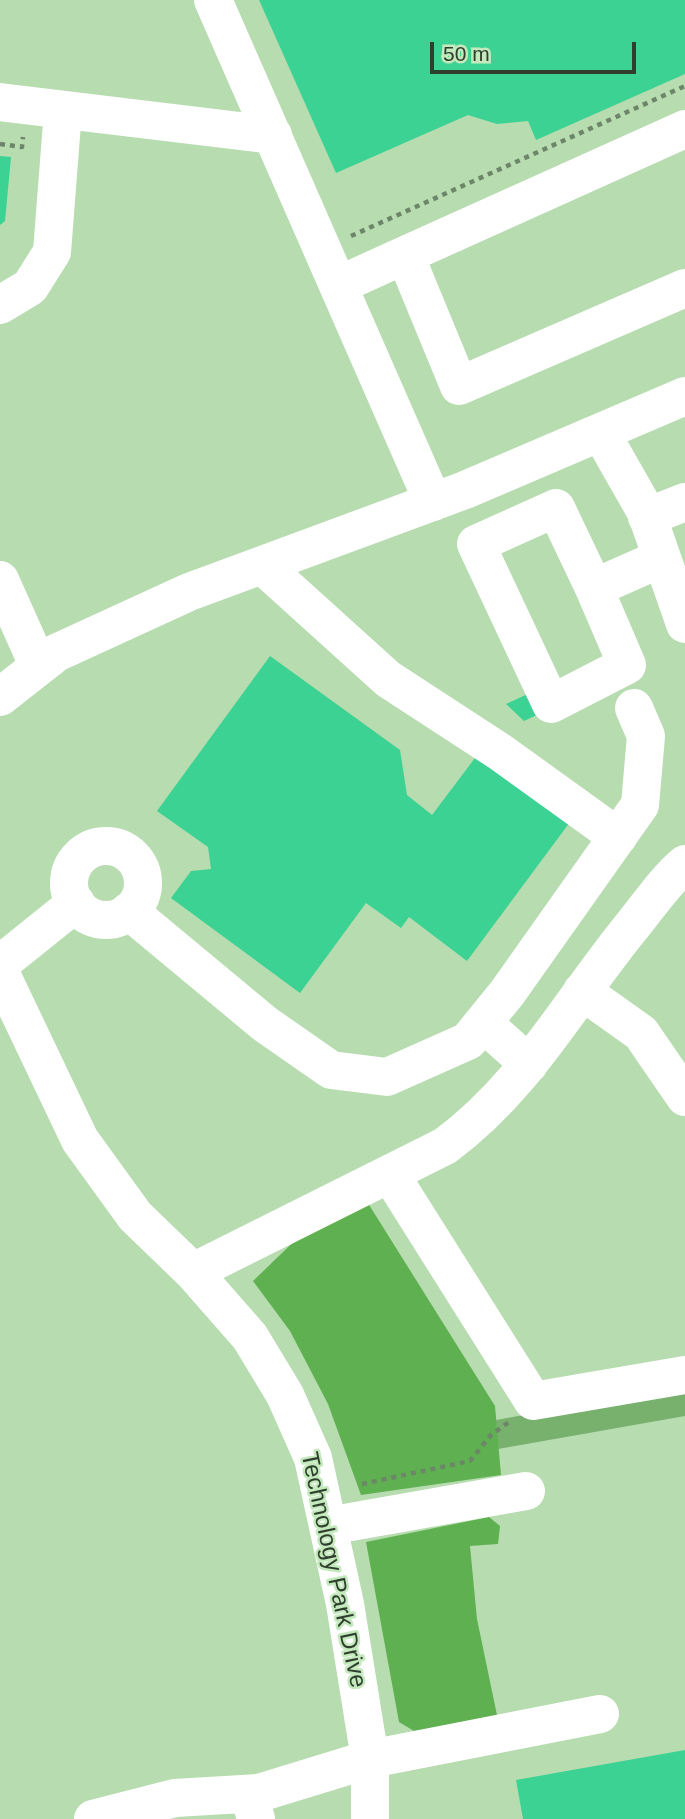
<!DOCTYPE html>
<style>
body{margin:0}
#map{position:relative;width:685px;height:1819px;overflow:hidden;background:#b7dcb0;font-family:Arial,sans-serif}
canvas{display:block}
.scale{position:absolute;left:430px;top:42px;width:206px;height:32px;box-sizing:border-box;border:4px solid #2f3e2d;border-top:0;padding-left:9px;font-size:21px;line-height:24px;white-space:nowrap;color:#2f3e2d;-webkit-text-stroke:5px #c3e9bd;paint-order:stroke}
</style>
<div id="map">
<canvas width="685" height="1819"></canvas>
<div class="scale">50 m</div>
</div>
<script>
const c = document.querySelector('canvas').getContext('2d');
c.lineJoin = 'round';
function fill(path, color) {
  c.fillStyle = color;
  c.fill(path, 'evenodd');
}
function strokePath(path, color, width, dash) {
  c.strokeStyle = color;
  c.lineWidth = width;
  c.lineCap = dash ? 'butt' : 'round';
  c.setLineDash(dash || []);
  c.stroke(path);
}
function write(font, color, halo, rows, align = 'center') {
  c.font = font + ' Arial,sans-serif';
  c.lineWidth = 5;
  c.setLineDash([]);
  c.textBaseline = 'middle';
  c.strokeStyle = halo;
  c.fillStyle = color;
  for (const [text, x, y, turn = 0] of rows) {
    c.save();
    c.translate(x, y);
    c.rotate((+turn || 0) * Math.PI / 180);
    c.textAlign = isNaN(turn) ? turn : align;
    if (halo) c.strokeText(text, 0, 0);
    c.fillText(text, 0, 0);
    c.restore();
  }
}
fill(new Path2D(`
 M685,1386V1416L498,1449L496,1420Z`), '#77b16d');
fill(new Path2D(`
 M366,1200L495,1406L501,1475L361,1495L328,1404L290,1331L253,1281L311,1225Z
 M489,1517L500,1526L498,1544L470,1546L477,1619L498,1720L414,1731L399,1722L366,1542Z`), '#5fb051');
fill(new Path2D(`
 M259,0H685V74L536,140L528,121L497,124L468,115L336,173Z
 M0,156L11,157L5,221L0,225Z
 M270,656L400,750L407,795L432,815L478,754L570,822L467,961L409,917L401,928L366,903L300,993L171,898L191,871L211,869L208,847L157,811Z
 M530,693L539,714L524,721L506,704Z
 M685,1750V1819H523L516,1780Z`), '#3bd293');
strokePath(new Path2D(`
 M0,144L22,147L23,137
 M351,236L685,86
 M362,1484L470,1461L491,1435L509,1422`), '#6d8669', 4.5, [5, 5]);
strokePath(new Path2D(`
 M213,0L433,502
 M0,102L273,135
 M405,255L685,129
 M339,285L405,255L459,386L685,288
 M0,305L30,287L52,252L63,110
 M601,433L646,512L685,624
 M647,517L685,502
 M263,566L388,679L500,752L618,837
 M0,580L38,665
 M594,588L556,508L476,544L551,704L627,665L594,588L662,558
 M0,697L56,653L189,592L465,490L685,396
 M69 883a37 37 0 1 1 74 0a37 37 0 1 1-74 0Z
 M129,911L265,1024L331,1070L387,1077L468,1041L507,993L640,805L646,736L634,708
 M0,964L76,903
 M0,972L80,1140L135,1216L193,1272L250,1337L285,1395L313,1458L345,1604L370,1759V1819
 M582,991L641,1033L685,1097
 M483,1023L529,1064
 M390,1174L533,1401L685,1375
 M193,1272L445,1146C526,1086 569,1003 632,926C649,905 665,881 685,864
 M328,1526L526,1491
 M93,1819L175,1798L259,1793
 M256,1819L252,1805L259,1793L370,1759L600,1714`), '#fff', 38);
write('24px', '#2f3e2d', '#c3e9bd', [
 ["Technology Park Drive",333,1570,78]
]);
</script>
